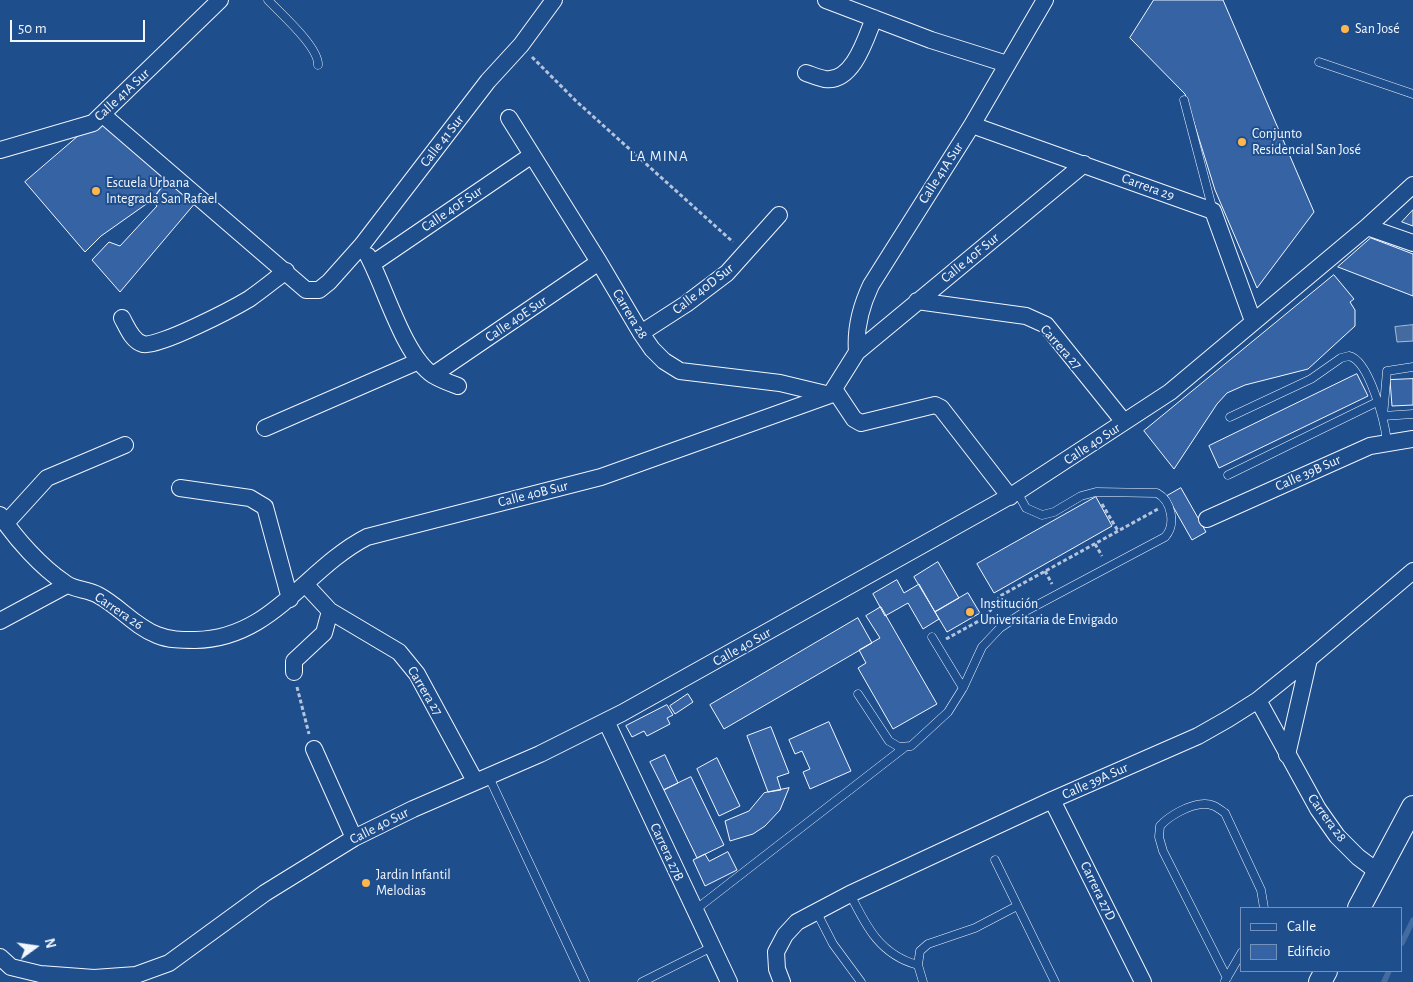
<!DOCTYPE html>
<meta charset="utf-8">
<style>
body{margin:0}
#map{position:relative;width:1413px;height:982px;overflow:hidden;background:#1f4e8c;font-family:"Alegreya Sans",sans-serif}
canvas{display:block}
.legend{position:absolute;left:1240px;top:907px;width:162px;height:65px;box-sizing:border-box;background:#1f4e8c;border:1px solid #7391ba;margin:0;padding:6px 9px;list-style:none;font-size:15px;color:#f2f6ff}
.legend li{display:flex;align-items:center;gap:10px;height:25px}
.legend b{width:25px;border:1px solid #7391ba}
.north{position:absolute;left:10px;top:922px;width:50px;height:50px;-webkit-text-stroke:4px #1f4e8c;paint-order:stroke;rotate:76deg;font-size:14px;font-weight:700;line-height:20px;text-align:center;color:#f2f6ff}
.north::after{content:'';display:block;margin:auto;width:18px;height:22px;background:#f2f6ff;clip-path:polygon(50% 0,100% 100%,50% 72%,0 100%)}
.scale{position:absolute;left:10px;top:20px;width:135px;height:22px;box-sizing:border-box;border:2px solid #f2f6ff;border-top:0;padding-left:6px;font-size:15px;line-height:18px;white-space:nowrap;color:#f2f6ff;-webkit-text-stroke:4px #1f4e8c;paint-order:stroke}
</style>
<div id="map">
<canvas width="1413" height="982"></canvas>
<ul class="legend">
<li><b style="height:6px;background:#1f4e8c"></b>Calle</li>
<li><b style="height:14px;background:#3563a3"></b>Edificio</li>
</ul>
<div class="north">N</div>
<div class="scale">50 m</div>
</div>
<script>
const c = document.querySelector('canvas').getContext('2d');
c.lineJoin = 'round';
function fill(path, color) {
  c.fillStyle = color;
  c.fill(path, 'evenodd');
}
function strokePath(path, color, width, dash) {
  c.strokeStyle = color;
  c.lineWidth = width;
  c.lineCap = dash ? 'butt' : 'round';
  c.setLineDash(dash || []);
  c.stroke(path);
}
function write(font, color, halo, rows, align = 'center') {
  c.font = font + ' "Alegreya Sans",sans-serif';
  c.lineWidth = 4;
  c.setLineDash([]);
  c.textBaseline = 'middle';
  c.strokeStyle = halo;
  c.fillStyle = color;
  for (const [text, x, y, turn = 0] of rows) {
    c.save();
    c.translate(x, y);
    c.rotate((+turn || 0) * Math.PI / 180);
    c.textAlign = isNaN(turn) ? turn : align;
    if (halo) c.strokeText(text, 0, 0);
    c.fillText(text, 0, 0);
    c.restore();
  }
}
const water = new Path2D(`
 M1413,325V341L1397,342L1395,327Z`);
fill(water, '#446ba0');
strokePath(water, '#a8bbd7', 1);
strokePath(new Path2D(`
 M1402,943L1413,920
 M1384,982L1389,971`), '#446ba0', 5.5);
const building = new Path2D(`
 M1154,0H1223L1314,212L1257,288L1215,190L1185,94L1130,38Z
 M103,115L170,177L152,200L101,236L85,252L25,182Z
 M170,177L196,202L120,292L92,260L109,242L120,246L157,206L152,200Z
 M1413,210V226L1402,222Z
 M1371,238L1413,254V296L1338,267Z
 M1334,275L1354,299L1350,302L1355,310V326L1308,369L1245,385L1227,393L1217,404L1174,469L1144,431Z
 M1357,374L1368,396L1219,468L1209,446Z
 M1413,379V405L1392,406L1390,380Z
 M1181,488L1206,532L1192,540L1167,496Z
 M1096,497L1112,526L994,593L977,564Z
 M938,562L959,598L935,612L914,577Z
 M897,580L904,593L919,584L939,619L923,629L908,603L885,616L873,594Z
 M968,593L980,613L947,632L935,612Z
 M881,607L937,704L893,729L858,668L866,663L859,650L880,638L866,616Z
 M858,618L872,643L724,729L710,705Z
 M688,694L693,702L675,714L670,706Z
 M667,705L673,715L667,718L670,724L647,736L644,731L632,737L626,726Z
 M829,722L851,771L810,789L803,772L810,769L802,751L795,754L789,740Z
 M771,727L789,773L777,777L781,790L768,792L747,736Z
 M665,755L678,783L664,790L650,762Z
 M717,758L740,806L719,816L697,769Z
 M691,777L724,845L697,858L664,790Z
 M789,788L780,810L765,826L753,834L730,841L725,821L749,811L764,793Z
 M728,852L737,870L705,886L693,860L705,854L709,861Z`);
fill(building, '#3563a3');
strokePath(building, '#f2f6ff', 1);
const lane = new Path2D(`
 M268,0C281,14 319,47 318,65
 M1319,62L1413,94
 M1184,100L1213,211
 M1413,367L1387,371L1383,416L1413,414
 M1230,417L1311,379L1341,358L1349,356C1369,360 1385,422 1387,442
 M1228,475L1377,402
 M932,637L963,688
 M858,694L889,741L899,747L911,746L948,712L963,688L982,647L1000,628L1024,612L1165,537C1176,525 1172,501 1157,493L1096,492L1081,496L1054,512L1042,515L1026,508L1017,492
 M488,775L585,982
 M995,860L1055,982
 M850,894C866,926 880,955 918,965
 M695,910L905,747
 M816,911L833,944L861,982
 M1227,978L1163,851L1159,837L1160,826C1169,816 1188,805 1203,804C1212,803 1218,808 1225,813L1261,890L1264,908
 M1225,981L1242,952
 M642,982L712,947
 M923,982L918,965L920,951L928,944L975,928L1017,906`);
const street = new Path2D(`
 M826,0L931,40L1007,64
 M806,73C812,75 819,78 825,79C853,83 866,38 874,18
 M103,115L306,290H319L329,282L362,245L488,81L521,45L554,0
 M509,118L599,262L641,333L652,349L664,361L680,371L780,383L830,395
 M972,125L1213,211L1253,321
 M0,150L93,123L220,0
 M1367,227L1413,243
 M368,256C385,287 404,356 433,375C441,380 450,383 458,386
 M372,264L532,155
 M917,301L1026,316L1046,325L1124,422
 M122,318C127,327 132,341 143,344C158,348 234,308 249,299C262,290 274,280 286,271
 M641,333L686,304L727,273L779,215
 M857,352C855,328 861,306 871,285L972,125L1045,0
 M433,375L599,262
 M834,389L854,419L861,423L935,405L941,408L1010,497
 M265,428L419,361
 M180,488L250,498L265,507L290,599
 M0,515C16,539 41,567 65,583C74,590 88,589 98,595C119,606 134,626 157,635C169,640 182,640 195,640C272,639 305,569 367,537L601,477L830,395L857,352L1084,164
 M1207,519L1370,446L1413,439
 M6,523L47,478L125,445
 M305,584L330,611L399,652L417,674L475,781
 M0,621L67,585
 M294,672V661L324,633L330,611
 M1258,700L1318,809L1337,836L1358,857L1378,872
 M606,721L729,982
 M314,749L354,838
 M1287,755L1309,659
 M1052,800L1143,982
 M0,957L11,967L40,974L94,978L136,975L169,963L265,893L354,838L413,809L540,754L622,713L1017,492L1170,392L1367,227L1413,185
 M782,982L777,969L776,952L785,935L797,922L850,894L1052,800L1198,736L1228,719L1258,700L1309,659L1413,571`);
const secondary = new Path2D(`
 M1359,908L1413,807
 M1320,982L1326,971`);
strokePath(lane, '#f2f6ff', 9);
strokePath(street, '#f2f6ff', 18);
strokePath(secondary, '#f2f6ff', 24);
strokePath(new Path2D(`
 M532,57L576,101L733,242
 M1102,504L1118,531
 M1095,544L1102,556
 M1045,571L1052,584
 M946,639L986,617L1000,596L1158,509
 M297,687L309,734`), '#b3c4dc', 3, [4, 2.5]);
strokePath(lane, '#1f4e8c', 8);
strokePath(street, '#1f4e8c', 16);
strokePath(secondary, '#1f4e8c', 22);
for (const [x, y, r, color] of [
 [1345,29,5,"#ffb74d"],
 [1242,142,5,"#ffb74d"],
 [96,191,5,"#ffb74d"],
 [970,612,5,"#ffb74d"],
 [366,883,5,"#ffb74d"]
]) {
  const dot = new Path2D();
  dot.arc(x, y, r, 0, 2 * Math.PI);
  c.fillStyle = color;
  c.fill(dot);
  strokePath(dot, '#1f4e8c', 2);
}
write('14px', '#f2f6ff', '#1f4e8c', [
 ["San José",1355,29],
 ["Conjunto",1252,134],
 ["Residencial San José",1252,150],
 ["Escuela Urbana",106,183],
 ["Integrada San Rafael",106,199],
 ["Institución",980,604],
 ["Universitaria de Envigado",980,620],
 ["Jardin Infantil",376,875],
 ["Melodias",376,891]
], 'left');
write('14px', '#f2f6ff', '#1f4e8c', [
 ["Calle 41A Sur",122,95,-43],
 ["Calle 41 Sur",442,141,-52],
 ["Calle 41A Sur",941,173,-57],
 ["Carrera 29",1148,187,20],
 ["Calle 40F Sur",452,209,-34],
 ["Calle 40F Sur",970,258,-39],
 ["Calle 40D Sur",703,289,-38],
 ["Carrera 28",630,314,59],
 ["Calle 40E Sur",516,319,-34],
 ["Carrera 27",1061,347,48],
 ["Calle 40 Sur",1092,444,-33],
 ["Calle 39B Sur",1308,473,-24],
 ["Calle 40B Sur",533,494,-14],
 ["Carrera 26",119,611,34],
 ["Calle 40 Sur",742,647,-29],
 ["Carrera 27",425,691,59],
 ["Calle 39A Sur",1095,781,-24],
 ["Carrera 28",1327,818,54],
 ["Calle 40 Sur",379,826,-27],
 ["Carrera 27B",667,852,65],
 ["Carrera 27D",1098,891,64]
]);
c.letterSpacing = '1px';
write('15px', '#f2f6ff', '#1f4e8c', [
 ["LA MINA",659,156]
]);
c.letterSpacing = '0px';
</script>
